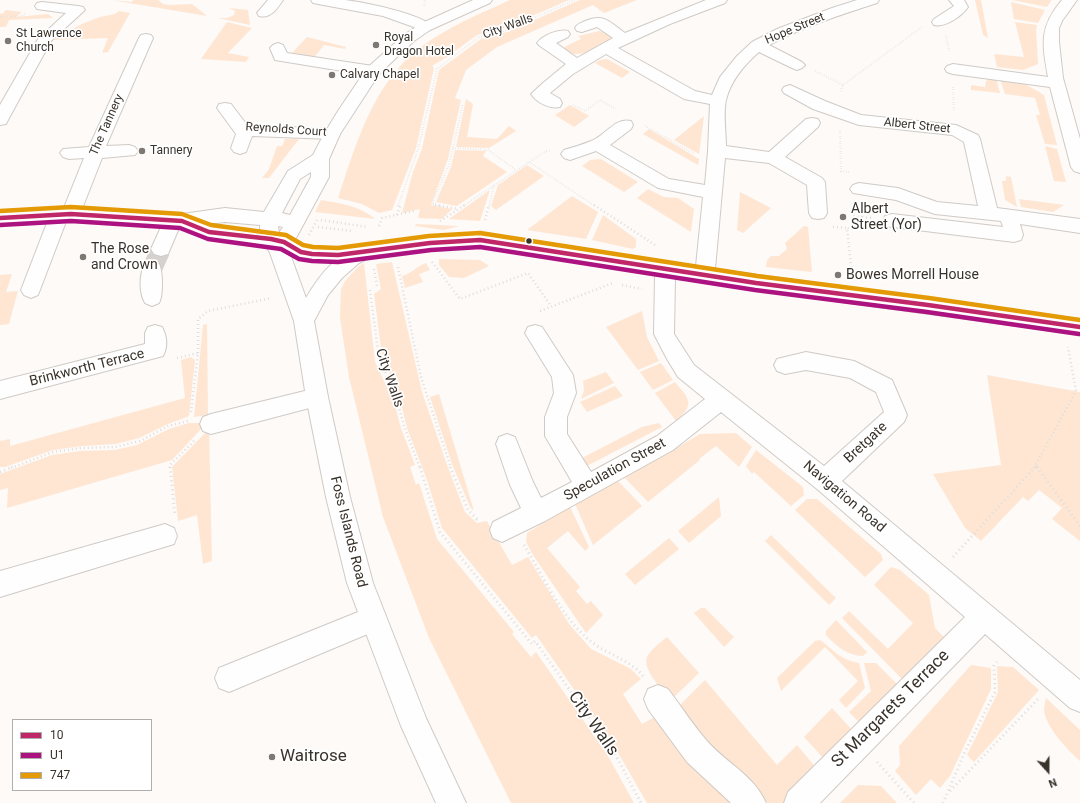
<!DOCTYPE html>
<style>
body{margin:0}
#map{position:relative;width:1080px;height:803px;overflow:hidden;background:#fdfaf8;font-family:Roboto,sans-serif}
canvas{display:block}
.legend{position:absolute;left:12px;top:719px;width:140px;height:72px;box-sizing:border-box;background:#fff;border:1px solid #b0adaa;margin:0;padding:5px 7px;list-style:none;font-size:12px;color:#39322b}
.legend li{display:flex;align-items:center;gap:8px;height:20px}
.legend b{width:20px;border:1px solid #b0adaa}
.north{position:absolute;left:1028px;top:751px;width:40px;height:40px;-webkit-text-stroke:3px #fff;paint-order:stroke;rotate:159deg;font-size:11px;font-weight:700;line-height:16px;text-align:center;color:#39322b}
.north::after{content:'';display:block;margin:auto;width:14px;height:18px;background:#39322b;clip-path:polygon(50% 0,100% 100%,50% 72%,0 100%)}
</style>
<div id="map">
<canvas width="1080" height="803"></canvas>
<ul class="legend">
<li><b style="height:5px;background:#c02769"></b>10</li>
<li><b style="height:5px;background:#ad1380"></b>U1</li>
<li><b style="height:5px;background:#e49a04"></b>747</li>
</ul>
<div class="north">N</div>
</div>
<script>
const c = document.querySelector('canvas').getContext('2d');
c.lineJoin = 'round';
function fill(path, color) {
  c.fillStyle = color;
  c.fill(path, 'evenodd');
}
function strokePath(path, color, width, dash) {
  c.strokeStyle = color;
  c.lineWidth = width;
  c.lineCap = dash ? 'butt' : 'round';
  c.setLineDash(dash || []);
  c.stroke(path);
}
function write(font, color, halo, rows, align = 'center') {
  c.font = font + ' Roboto,sans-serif';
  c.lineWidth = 3.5;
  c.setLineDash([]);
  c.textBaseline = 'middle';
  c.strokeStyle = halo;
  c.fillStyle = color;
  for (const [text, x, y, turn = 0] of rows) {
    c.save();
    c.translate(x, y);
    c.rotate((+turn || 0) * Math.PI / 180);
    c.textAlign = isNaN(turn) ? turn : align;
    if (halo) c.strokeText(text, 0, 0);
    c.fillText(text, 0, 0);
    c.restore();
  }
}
fill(new Path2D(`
 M111,0L132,2L133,0H158L163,4L169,5L192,4L207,16Z
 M510,0H569L504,28L477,35L446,58H445L432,66L434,68L416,148L392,210L379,213L362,204L338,198C356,144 373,83 421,47C448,27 479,14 510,0Z
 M580,0H637L604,13L593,5L497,47L466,70L455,98L461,100L448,159L431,205L452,209L442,219L418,218L420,209L402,213L413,172L422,149L439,70L481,39L507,32Z
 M975,0H981L988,38L983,35Z
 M1012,0H1051V1L1047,7Z
 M1011,2L1045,10L1038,23L1014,19Z
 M229,8L248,10L250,25L218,18H227L234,15L235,11Z
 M6,10L22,12L16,17L48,14L53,18L9,20L6,27H0V13L2,14Z
 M119,11L130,13L108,52L102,53L108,38L52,40L82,24L100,17L115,14Z
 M227,22L252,28L228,53L249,57L246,62L201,59Z
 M1015,22L1037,25L1036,30L1038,64L1023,70L997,67L994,54L1024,57Z
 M599,31L609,34L611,39C600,46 573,64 564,47L581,39L578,36Z
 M307,37L346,47L345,49L324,45L313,59L291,54Z
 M607,59L609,60L630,72L622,78L595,63L600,60Z
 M991,78H996L1000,93L971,90V85L985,87L986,81Z
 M1000,79L1025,84L1044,95L1057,145L1045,144L1036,115H1040L1035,98L1005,94Z
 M466,99L473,104L467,137L497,139L509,126L516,131L489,148L456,147Z
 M570,105L589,116L574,127L555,115Z
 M704,116L699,154L674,140Z
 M649,129L699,159L698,165L643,134Z
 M285,139H299L269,178H262L269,169L277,146H282Z
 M1045,146L1057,149L1066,182L1054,181Z
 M455,150L486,151L483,156L507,172L457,206L436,202L451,167Z
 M601,159L638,182L624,192L582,166L590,160Z
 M527,165L544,176L496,210L491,206L498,185Z
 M1006,176L1011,177L1017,207L1005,200L1002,181H1006Z
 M648,189L664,197L678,198L694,209L691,232L637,198Z
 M490,190L480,221L449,219Z
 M740,192L771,208L743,233L737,230Z
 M572,196L598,212L586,239L527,230Z
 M1019,199L1064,205L1053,212L1021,207Z
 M321,200C340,203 360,206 375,219L315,212Z
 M603,215L636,239V247L633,249L592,240Z
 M416,224L459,226L444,230L415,226Z
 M804,226L808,227L812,272L766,267L767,260L771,256H779L787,249L785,243Z
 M439,259L480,260L489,266L464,278L449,277L439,265Z
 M392,262L422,392L447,465L465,512L477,523L487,521L512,565L528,557L569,624L591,649L631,669L641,679L623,694L642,724L653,718H658L743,803H647L617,751L536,635L532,638L442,528L427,480L407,428L399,395L382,356L374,294L381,289L376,264Z
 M364,263L375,362L394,402L401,428L415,465L410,467L416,485L419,483L437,539L514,632L512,634L531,657L536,652L608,756L634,803H511L429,638L383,517L349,377L340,318L341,289L345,281L359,266Z
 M426,263L430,270L419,274L423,282L405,288L402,276C413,273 415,267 426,263Z
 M12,274L6,292L18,291L9,324L0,325V275Z
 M642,311L647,337L659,361L638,370L606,327Z
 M207,324L208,415L194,417L203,325Z
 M191,357L195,360L189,416L187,417L168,424L139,438L116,444L82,446L53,450L5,467H0V441L10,439V446L185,398L181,360Z
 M661,363L673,380L653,390L640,372Z
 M606,372L614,383L581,399L584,390L583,381Z
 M987,375L1080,392V541L1052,519L1062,508L1039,490L1028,501L1023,497L981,541L965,528L933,474L1001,465Z
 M675,382C690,400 695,404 676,421L655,393Z
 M615,386L623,396L587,412L580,402Z
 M439,394L474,511L470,507L452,464L430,397Z
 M189,423H202L204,426L172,460L7,508L8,488L0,490V474L52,455L80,451L115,450L137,445L169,429Z
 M659,423L662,427L583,468L580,459L642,427Z
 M209,429L212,561L203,564L197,515L178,521L172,467Z
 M736,433L752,447L739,467L716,446L699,459L700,460L648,502L624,477L678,447L700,434Z
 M756,450L803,487L804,495L791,506L754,472L752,474L746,466Z
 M617,480L642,506L593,545L575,504Z
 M719,497L721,516L689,543L678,531Z
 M807,499H817L881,554L883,560L865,577L795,510Z
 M570,507L589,547L585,551L568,531L547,548L580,587L576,591L587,604L591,601L603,615L586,633L533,555L526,542L527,533Z
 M771,535L836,598L829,605L765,541Z
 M669,538L679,549L635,585L625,574Z
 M891,567L900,570L929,595L935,628L944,637L903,680L842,618L849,611L888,649L913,623L874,585Z
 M701,608H705L734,637L724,647L694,613Z
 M836,620L867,652L863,656C848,656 836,646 826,635V631Z
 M667,637L699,673L671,700C663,690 642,670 647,657C650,650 661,642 667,637Z
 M820,640C834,650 840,660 859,663L865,688L846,708L839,700L858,681L825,647L781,691L777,678L815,641Z
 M864,663H876L898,685L861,724L849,712L871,691Z
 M971,665L991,668V689L950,776L940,788L931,779L916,795L895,771L900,765L899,746Z
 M997,666L1013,667L1039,690L974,762L967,755L998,692Z
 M705,680L777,765L797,745L818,770L785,803H768L714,754L677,708Z
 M1046,698L1080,730V761C1068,750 1046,728 1044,710C1044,707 1045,702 1046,698Z
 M832,708L854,732L826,761L804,737Z
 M858,785L881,786L897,803H840Z`), '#fee6d2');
strokePath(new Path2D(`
 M152,269L161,249`), '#d6d2cf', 20, [20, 10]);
const minor = new Path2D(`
 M268,0H283C277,9 270,19 259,16L257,13Z
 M311,0C322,0 334,0 345,0C362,2 424,14 432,27L430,30L425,31L383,16L318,4L313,3Z
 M706,0H727L725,3L670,24L618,48L695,91L712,95L720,77L737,56L752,42L777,29L832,8L857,0H879L877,3C840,15 803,27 769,45L802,62L805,65L802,68L797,70L792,68L759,52C744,65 731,80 726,100C723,113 726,133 726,146L769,152L806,119L812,118L818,119L820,123L818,127L785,157L822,178L825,182L827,213L824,218L818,219L812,218L809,213L807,185L769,163L725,158L715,269L1080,319V335C945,315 809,299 675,278L674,334L694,365L824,466L884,412L876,392L850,378L806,370L785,374L777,371L774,365L777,359L806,352L854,361L892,380L907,415L904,422L842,481L1080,680V712L1070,708L985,634L820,803H784L788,792L965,617L817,489L721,412L673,450L545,521L502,542L493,538L490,530L493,522L521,508L510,485L496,444L499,437L507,434L515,437L533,482L541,498L572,482L545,436V417L554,393L552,377L525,333L528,327L535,325L542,327L573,375L576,393L567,417V434L591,472L657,436L705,399L678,377L667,359L654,334L655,275L480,247L430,250L338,262L312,261L294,257L277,247L275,242L277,237L284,235L306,246L338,248L430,236L480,233L696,266L703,197L658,188L596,151L570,160L564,158L561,154L564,150C573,147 582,145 591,141C605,136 615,117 631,121L633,125L631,129L610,145L669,179L705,185L708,151L710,104L684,99L606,54L573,74L550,93L560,99L562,103L560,107C550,109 537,103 531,94L543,83L566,64L540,46L537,43C543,35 559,29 568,31L570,34L568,37L556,43L577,58L613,38L597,27L582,32L577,31L575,28C577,24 581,23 585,21C605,13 609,22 625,33Z
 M949,0H964L968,7C962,16 945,28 934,25L932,22L934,19L954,6Z
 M1062,0H1077L1062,21L1059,28V42L1063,78L1080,139V173L1074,171L1071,167L1050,87L953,74L947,72L945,69L947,66L953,64L1048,77C1042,43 1039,27 1062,0Z
 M42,2L78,6L83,7L85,10L51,41L8,120L6,124L0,125V105L38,39L66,13L37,9L35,6L37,3Z
 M146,34L151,35L153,38L106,146L129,145L135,147L138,151L135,155L102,158L80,214L77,219L71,221L67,219L38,295L31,298L24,295L21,290L50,215L52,210L59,208L63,210L84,158L69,159L63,157L60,153L63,149L89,147L139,38L141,35Z
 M278,43L283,45L287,53L373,66L379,68L381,71L379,74L373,76L275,60L270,48L273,45Z
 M790,85L825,101L861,115L956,125L978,135L980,139L997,208L1080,219V233L1020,224L1023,235L1021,240L1014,242L885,226L883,221L885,216L892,214L1003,227L1001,221L935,214L896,200L853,193L850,189L853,185L859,183L898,188L937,202L978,206L964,142L952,135L859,125L813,109L784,93L782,90L784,87Z
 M225,103L231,104L247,125L332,129L338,130L340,134L338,138L332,139L252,136L246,152L240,154L234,152L231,148L236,134L217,108L219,104Z
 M173,214L180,216L182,221L168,254L161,256L154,254L151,249L166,216Z
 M152,262L159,264C163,271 163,296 159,303L152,306L145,303C139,293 139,274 145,264Z
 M155,325L162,327C167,336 168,347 163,356L0,399V381L145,344V333L148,327Z
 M317,388L325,390L328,397L325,404L317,406L211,434L203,431L200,424L203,417L211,414Z
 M165,524L174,528L177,536L174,544L0,597V571Z
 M373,606L382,610L386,619L382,628L229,692L219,688L215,678L219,668Z
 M658,685L668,689C681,706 693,725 707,741C726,763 754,775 766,803H731L687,762L648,709L644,699L648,689Z`);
const major = new Path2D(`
 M473,0H492L490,3L430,30L414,41L379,74L340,134L329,159V177L289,251L306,298C320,274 337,253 364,245L371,247L374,252L371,257L359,263L342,278L328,295L314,321L328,397L350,497L373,583L426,718L466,803H436L401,726L347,583L326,497L306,397L294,321L270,253L266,246L209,239L181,228L71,221L0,225V211L71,207L182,214L225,208L264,212L288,171L313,155L324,134L338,111L367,68L404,35L420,24ZM311,172V177L290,215L282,213L300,179ZM225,222L260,225V231L208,224ZM278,226L283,227L279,233Z`);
strokePath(minor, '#cfcac5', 2);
strokePath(major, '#cfcac5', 2);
strokePath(new Path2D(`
 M424,6L425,0
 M0,17L21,16L25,14
 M946,36L949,51
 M815,71L843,85L840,93
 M843,85L922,27
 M953,87L954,112
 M573,105L585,111L600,100L616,109
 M645,126L695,154
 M840,131L841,171L849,172
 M453,148L488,150L516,170
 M529,162L595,206
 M398,206L418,149L437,69L479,37L504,31L575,0
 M441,206L432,204L449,165L463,104
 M463,206L546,151H550
 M489,206L494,186`), '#dfdedd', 2, [0.5, 2]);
strokePath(new Path2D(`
 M435,205L458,209
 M594,205L655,245
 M397,215L400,206H398V205
 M862,217L872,218
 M321,220L368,227
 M485,220L489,205
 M440,221L465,205
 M379,226L382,218L414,211
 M318,227L353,231
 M833,227L847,228
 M432,262L460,299L528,273L551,306
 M398,267L421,377L451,468
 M374,269L377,286
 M852,275L847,228L853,229L852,216L862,217L861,207
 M622,285L642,289
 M370,290L379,358L397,400L404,426L420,468
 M540,311L613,283
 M198,353V319L208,311L272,298
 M177,358L198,353L191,412
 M1036,466L1037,468
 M11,468L53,452L81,448L115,447L140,441L168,426L188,421
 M170,468V465L195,440
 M1034,468L1076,391L1068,347`), '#dfdedd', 2.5, [1, 3]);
strokePath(new Path2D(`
 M170,467L175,515
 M420,467L440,532L532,644L535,641L614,752L641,803
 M450,467L468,510L477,519L480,518
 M1037,467L1080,526
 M0,472L13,467
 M524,545C543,576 560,615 588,639C606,655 629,658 644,677
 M953,557L1035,467
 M877,762L914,803
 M950,791L1039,698
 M943,803L964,754L995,692L994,666L997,662`), '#dfdedd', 3, [1, 3.5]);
fill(minor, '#fffefe');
fill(major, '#fffefe');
strokePath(new Path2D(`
 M309,235L317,220`), '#dfdedd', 2.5, [1, 3]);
strokePath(new Path2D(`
 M0,218L71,214L182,221L209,232L271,239L284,242L301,252L312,254L338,255L430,243L480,240L756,283L928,305L1080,327`), '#c02769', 4.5);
strokePath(new Path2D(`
 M0,225L71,221L180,228L208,239L281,249L299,259L312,261L338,262L431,250L480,247L755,290L927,312L1079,334`), '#ad1380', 4.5);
strokePath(new Path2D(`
 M0,211L71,207L182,214L211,225L286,235L303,245L313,247L338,248L429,236L480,233L757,276L929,298L1080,320`), '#e49a04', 4.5);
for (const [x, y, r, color] of [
 [8,41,4,"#7e7873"],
 [376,45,4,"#7e7873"],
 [332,75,4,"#7e7873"],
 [142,151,4,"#7e7873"],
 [843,217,4,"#7e7873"],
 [529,241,3.5,"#39322b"],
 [83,257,4,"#7e7873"],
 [838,275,4,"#7e7873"],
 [272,757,4,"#7e7873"]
]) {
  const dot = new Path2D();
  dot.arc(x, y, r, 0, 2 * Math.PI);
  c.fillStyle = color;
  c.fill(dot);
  strokePath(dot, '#fff', 1.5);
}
write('12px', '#39322b', '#fff', [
 ["City Walls",508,27,-20],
 ["Hope Street",795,29,-23],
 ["The Tannery",107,125,-66],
 ["Albert Street",917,126,6],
 ["Reynolds Court",286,130,4]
]);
write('12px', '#39322b', '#fff', [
 ["St Lawrence",16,34],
 ["Church",16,48],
 ["Royal",384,38],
 ["Dragon Hotel",384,52],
 ["Calvary Chapel",340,75],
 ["Tannery",150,151]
], 'left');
write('14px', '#39322b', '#fff', [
 ["Albert",851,209],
 ["Street (Yor)",851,225],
 ["The Rose",91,249],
 ["and Crown",91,265],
 ["Bowes Morrell House",846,275]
], 'left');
write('14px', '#39322b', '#fff', [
 ["Brinkworth Terrace",87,368,-14],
 ["City Walls",389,378,71],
 ["Bretgate",866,443,-43],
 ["Speculation Street",615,470,-29],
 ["Navigation Road",844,497,40],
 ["Foss Islands Road",348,532,76]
]);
write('17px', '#39322b', '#fff', [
 ["St Margarets Terrace",891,709,-45],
 ["City Walls",593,724,55]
]);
write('17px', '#39322b', '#fff', [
 ["Waitrose",280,757]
], 'left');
</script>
